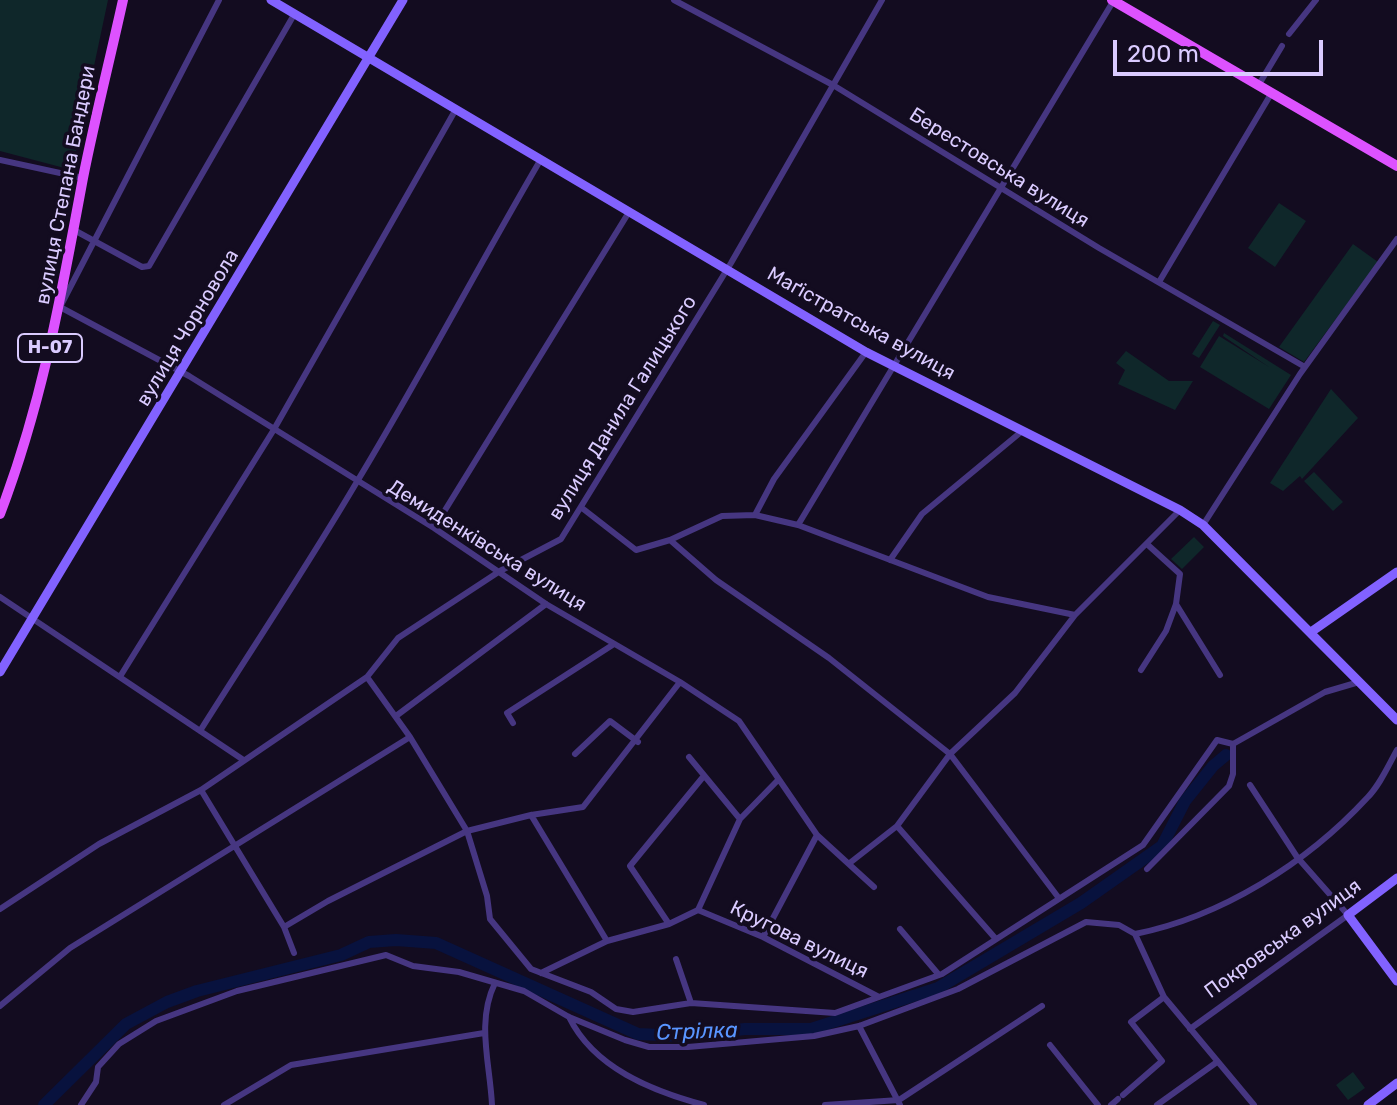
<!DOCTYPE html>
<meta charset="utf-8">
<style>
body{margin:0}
#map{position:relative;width:1397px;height:1105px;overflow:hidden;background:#130c20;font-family:Rubik,sans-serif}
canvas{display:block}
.scale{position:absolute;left:1113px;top:40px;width:210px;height:36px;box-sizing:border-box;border:4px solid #dacbff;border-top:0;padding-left:10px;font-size:24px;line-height:28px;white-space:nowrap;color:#dacbff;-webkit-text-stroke:6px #130c20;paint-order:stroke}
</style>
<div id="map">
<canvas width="1397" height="1105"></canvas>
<div class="scale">200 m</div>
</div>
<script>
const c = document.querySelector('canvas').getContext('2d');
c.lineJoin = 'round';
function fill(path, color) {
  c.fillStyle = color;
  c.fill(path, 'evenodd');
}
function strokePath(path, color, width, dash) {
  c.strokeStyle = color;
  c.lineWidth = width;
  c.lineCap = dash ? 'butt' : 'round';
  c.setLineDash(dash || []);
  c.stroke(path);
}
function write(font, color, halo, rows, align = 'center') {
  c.font = font + ' Rubik,sans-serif';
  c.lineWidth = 7;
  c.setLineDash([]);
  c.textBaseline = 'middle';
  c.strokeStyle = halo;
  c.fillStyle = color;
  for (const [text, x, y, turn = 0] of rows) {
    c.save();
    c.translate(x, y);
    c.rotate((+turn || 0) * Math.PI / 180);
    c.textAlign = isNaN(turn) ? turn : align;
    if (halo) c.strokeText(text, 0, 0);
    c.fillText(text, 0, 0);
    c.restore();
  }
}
fill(new Path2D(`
 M0,0H108L72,170L0,151Z
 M1279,203L1306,221L1275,267L1248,248Z
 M1353,244L1378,262L1304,362L1279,347Z
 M1213,321L1220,325L1199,358L1192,354Z
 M1224,333L1291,375L1269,409L1200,367L1219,336L1269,367L1223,336Z
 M1126,351L1169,381H1193L1175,410L1118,384L1125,370L1116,363Z
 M1331,389L1358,418L1302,479L1300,476L1283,491L1270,483Z
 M1314,472L1343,502L1333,511L1304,481Z
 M1194,537L1204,547L1182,569L1171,559Z
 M1353,1072L1365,1088L1348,1100L1336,1085Z`), '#0f272a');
strokePath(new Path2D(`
 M44,1105L126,1024L167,1002L197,991L341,955L369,942L396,940L436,943L638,1034L682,1036L745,1029H811L938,988L1081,903L1162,846L1185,801L1213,766L1226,755`), '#08123e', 12);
strokePath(new Path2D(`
 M219,0L60,307L189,376L434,528L546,604L680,682L739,721L817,835L874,887
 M674,0L833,85L1099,248L1305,367
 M1289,34L1316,0
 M1258,86L1282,46
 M0,160L83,178
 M74,230L142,267L149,266L295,13
 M1159,282L1271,94
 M582,508L636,550L670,540L722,516L755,515L798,525L988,597L1075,615
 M755,515L774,479L866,352
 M798,525L1114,0
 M1203,525L1300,374L1397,239
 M434,528L629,212
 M670,540L716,580L829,658L950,754L1058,897
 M1148,545L1180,574L1176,604L1220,675
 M890,560L922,514L1021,432
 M0,597L242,759
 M1141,670L1166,631L1176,604
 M121,675L273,431L456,109
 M367,677L410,737L467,831L487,896L490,919L531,969L591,992L616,1009L633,1012L691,1003L835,1013L879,997
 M396,716L546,604
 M513,723L507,713L614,644
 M200,731C253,647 308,565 358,480C422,374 479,265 541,159
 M1233,744L1325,692L1359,682
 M575,754L610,721L638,742
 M689,757L740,819
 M201,790L284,927L294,953
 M531,815L607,941
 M897,826L995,938
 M851,862L897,826L950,754L1015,693L1075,615L1180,510
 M1147,869L1229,786L1233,774V744
 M0,909L99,844L201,790L367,677L398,638L500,571L561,539L731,263L882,0
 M698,910L740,819L778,780
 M669,924L630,866L703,777
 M284,927L328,901L467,831L531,815L583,807L680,682
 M900,929L939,975
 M1135,934C1221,917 1307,863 1367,798C1380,785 1388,766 1397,750
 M763,937L817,835
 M676,959L691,1003
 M541,973L607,941L669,924L698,910L763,937L879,997L942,974L1143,845L1217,740L1233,744
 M0,1006L70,948L410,737
 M569,1017C594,1068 652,1091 704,1105
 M859,1026L900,1105
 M1190,1029L1348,915L1297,857L1250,785
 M1050,1045L1098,1105
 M1123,1095L1162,1061L1131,1022L1164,997
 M81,1105L96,1082L98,1067L119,1044L156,1021L237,991L386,955L413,966L459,972L524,991L569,1017L625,1040L649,1047H688L814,1036L859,1026L958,989L1086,922L1119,925L1135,934L1164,997L1254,1105
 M224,1105L291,1065L484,1033
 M492,1105C490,1063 476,1022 495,983
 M825,1105L899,1100L1042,1006
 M1111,1105L1118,1099
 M1157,1105L1217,1062`), '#463681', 6);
strokePath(new Path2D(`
 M271,0L866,352L1180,510L1203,525L1397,720
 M1311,632L1397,572
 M0,672L403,0
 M1397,878L1348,915L1397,981
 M1368,1105L1397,1083`), '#8262ff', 9);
strokePath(new Path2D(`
 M1112,0L1397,166
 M0,514C43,401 61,296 83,178C95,118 110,59 123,0`), '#dd52ff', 10);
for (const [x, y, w] of [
 [50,348,64]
]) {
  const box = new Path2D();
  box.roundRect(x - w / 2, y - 14, w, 28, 6);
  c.fillStyle = '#130c20';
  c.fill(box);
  strokePath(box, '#dacbff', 2);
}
write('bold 18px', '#dacbff', null, [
 ["Н-07",50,348]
]);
write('20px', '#dacbff', '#130c20', [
 ["Берестовська вулиця",999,168,32],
 ["вулиця Степана Бандери",66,185,-79],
 ["Маґістратська вулиця",861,324,29],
 ["вулиця Чорновола",188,328,-59],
 ["вулиця Данила Галицького",623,408,-58],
 ["Демиденківська вулиця",487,546,32],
 ["Покровська вулиця",1283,939,-36],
 ["Кругова вулиця",799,940,26]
]);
write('italic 22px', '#5995ff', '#130c20', [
 ["Стрілка",697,1032,-2]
]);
</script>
